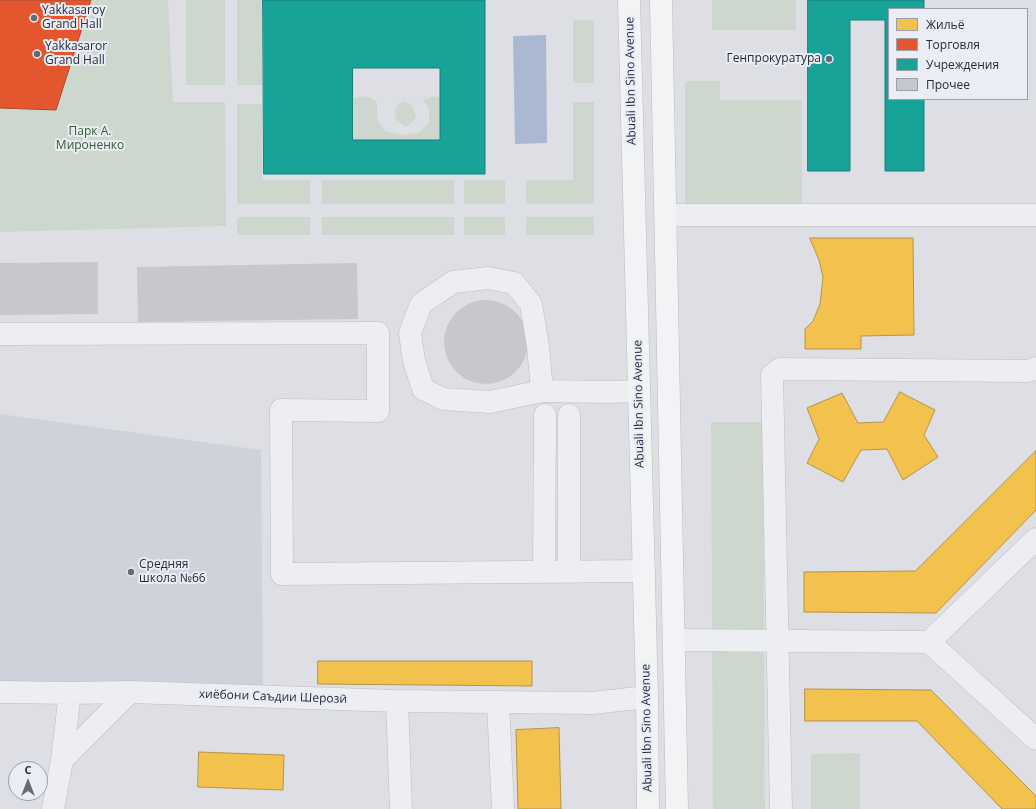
<!DOCTYPE html>
<meta charset="utf-8">
<style>
body{margin:0}
#map{position:relative;width:1036px;height:809px;overflow:hidden;background:#dedfe4;font-family:"Open Sans",sans-serif}
canvas{display:block}
.legend{position:absolute;left:888px;top:8px;width:140px;height:92px;box-sizing:border-box;background:#eaedf4;border:1px solid #9b9fab;margin:0;padding:5px 7px;list-style:none;font-size:12px;color:#242b3d}
.legend li{display:flex;align-items:center;gap:8px;height:20px}
.legend b{width:20px;border:1px solid #9b9fab}
.north{position:absolute;left:8px;top:761px;width:40px;height:40px;box-sizing:border-box;background:#eaedf4;border:1px solid #9b9fab;border-radius:50%;rotate:0deg;font-size:11px;font-weight:700;line-height:16px;text-align:center;color:#242b3d}
.north::after{content:'';display:block;margin:auto;width:14px;height:18px;background:#656a77;clip-path:polygon(50% 0,100% 100%,50% 72%,0 100%)}
</style>
<div id="map">
<canvas width="1036" height="809"></canvas>
<ul class="legend">
<li><b style="height:11px;background:#f2c14e"></b>Жильё</li>
<li><b style="height:11px;background:#e4572e"></b>Торговля</li>
<li><b style="height:11px;background:#17a398"></b>Учреждения</li>
<li><b style="height:11px;background:#c6c8cc"></b>Прочее</li>
</ul>
<div class="north">С</div>
</div>
<script>
const c = document.querySelector('canvas').getContext('2d');
c.lineJoin = 'round';
function fill(path, color) {
  c.fillStyle = color;
  c.fill(path, 'evenodd');
}
function strokePath(path, color, width, dash) {
  c.strokeStyle = color;
  c.lineWidth = width;
  c.lineCap = dash ? 'butt' : 'round';
  c.setLineDash(dash || []);
  c.stroke(path);
}
function write(font, color, halo, rows, align = 'center') {
  c.font = font + ' "Open Sans",sans-serif';
  c.lineWidth = 4;
  c.setLineDash([]);
  c.textBaseline = 'middle';
  c.strokeStyle = halo;
  c.fillStyle = color;
  for (const [text, x, y, turn = 0] of rows) {
    c.save();
    c.translate(x, y);
    c.rotate((+turn || 0) * Math.PI / 180);
    c.textAlign = isNaN(turn) ? turn : align;
    if (halo) c.strokeText(text, 0, 0);
    c.fillText(text, 0, 0);
    c.restore();
  }
}
fill(new Path2D(`
 M0,414L261,450L263,694L0,696Z`), '#cfd2db');
fill(new Path2D(`
 M0,0H168L173,102H225L226,226L0,232Z
 M186,0H225V85H186Z
 M237,0H262V85H237Z
 M712,0H796V30H712Z
 M573,20H594V83H573Z
 M685,81H720V100H802V207H685Z
 M367,96L377,102V119L385,131L402,135L418,133L429,123V108L423,100L433,96L441,98V141H354V98Z
 M402,101L412,105L416,116L414,121L406,127L395,119V109Z
 M573,102H594V204H526V180H573Z
 M237,104H262V180H310V204H237Z
 M322,180H454V204H322Z
 M464,180H505V204H464Z
 M237,217H310V235H237Z
 M322,217H454V235H322Z
 M464,217H505V235H464Z
 M526,217H594V235H526Z
 M711,422H763L765,809H713Z
 M860,753V809H811V754Z`), '#cdd7ce');
fill(new Path2D(`
 M546,35L547,143L515,144L513,36Z`), '#aab8d1');
const homes = new Path2D(`
 M810,238H913L914,335L861,336V349H805V329L813,321L820,304L823,277L819,260Z
 M900,392L935,410L924,435L938,457L903,480L887,449L861,450L843,482L807,463L819,439L807,408L842,393L858,423L883,422Z
 M1036,451V510L936,613L804,612V572L915,571Z
 M318,661H532V686L318,684Z
 M805,689L931,690L1036,796V809H1002L917,721H805Z
 M559,728L561,809H518L516,730Z
 M199,752L284,755L283,790L198,787Z`);
fill(homes, '#f2c14e');
strokePath(homes, '#b49449', 1);
const shops = new Path2D(`
 M0,0H91L56,110L0,108Z`);
fill(shops, '#e4572e');
strokePath(shops, '#aa4a32', 1);
const public = new Path2D(`
 M263,0H485V174H264ZM353,68H440V140H353Z
 M808,0H924V9H889V99H924V171H885V20H850V171H808Z`);
fill(public, '#17a398');
strokePath(public, '#1b7f7d', 1);
fill(new Path2D(`
 M98,262V314L0,315V263Z
 M357,263L358,319L138,322L137,267Z
 M444 342a42 42 0 1 1 84 0a42 42 0 1 1-84 0Z`), '#c6c8cc');
const minor = new Path2D(`
 M666,215H1036
 M0,334L378,333V411L281,410L282,574L644,571
 M542,391L538,346L531,304L514,283L488,278L453,282L421,304L410,333L414,361L423,389L443,399L490,402L542,391L609,392L639,391
 M569,415V572
 M544,572L545,415
 M674,640L929,642L1036,739
 M929,642L1036,539
 M0,692L70,693
 M397,701L401,809
 M498,702L503,809
 M62,760L130,692
 M53,809L62,760L70,693L130,692L397,701L592,703L647,697
 M781,809L772,375L780,369L1028,371L1036,368`);
const major = new Path2D(`
 M629,0L647,697L648,809
 M661,0L677,809`);
strokePath(minor, '#bcbdc2', 23);
strokePath(major, '#babcc2', 23);
strokePath(minor, '#edeef1', 22);
strokePath(major, '#f2f3f5', 22);
for (const [x, y, r, color] of [
 [34,18,4,"#656a77"],
 [37,54,4,"#656a77"],
 [829,59,4,"#656a77"],
 [131,572,4,"#656a77"]
]) {
  const dot = new Path2D();
  dot.arc(x, y, r, 0, 2 * Math.PI);
  c.fillStyle = color;
  c.fill(dot);
  strokePath(dot, '#eaedf4', 1.5);
}
write('12px', '#242b3d', '#eaedf4', [
 ["Yakkasaroy",42,11],
 ["Grand Hall",42,25],
 ["Yakkasaror",45,47],
 ["Grand Hall",45,61],
 ["Генпрокуратура",821,59,"right"],
 ["Средняя",139,565],
 ["школа №66",139,579]
], 'left');
write('12px', '#242b3d', '#eaedf4', [
 ["Abuali Ibn Sino Avenue",631,81,-91],
 ["Abuali Ibn Sino Avenue",639,404,-91],
 ["хиёбони Саъдии Шерозӣ",273,697,2],
 ["Abuali Ibn Sino Avenue",647,728,-91]
]);
write('12px', '#345a31', '#eaedf4', [
 ["Парк А.",90,132],
 ["Мироненко",90,146]
]);
</script>
